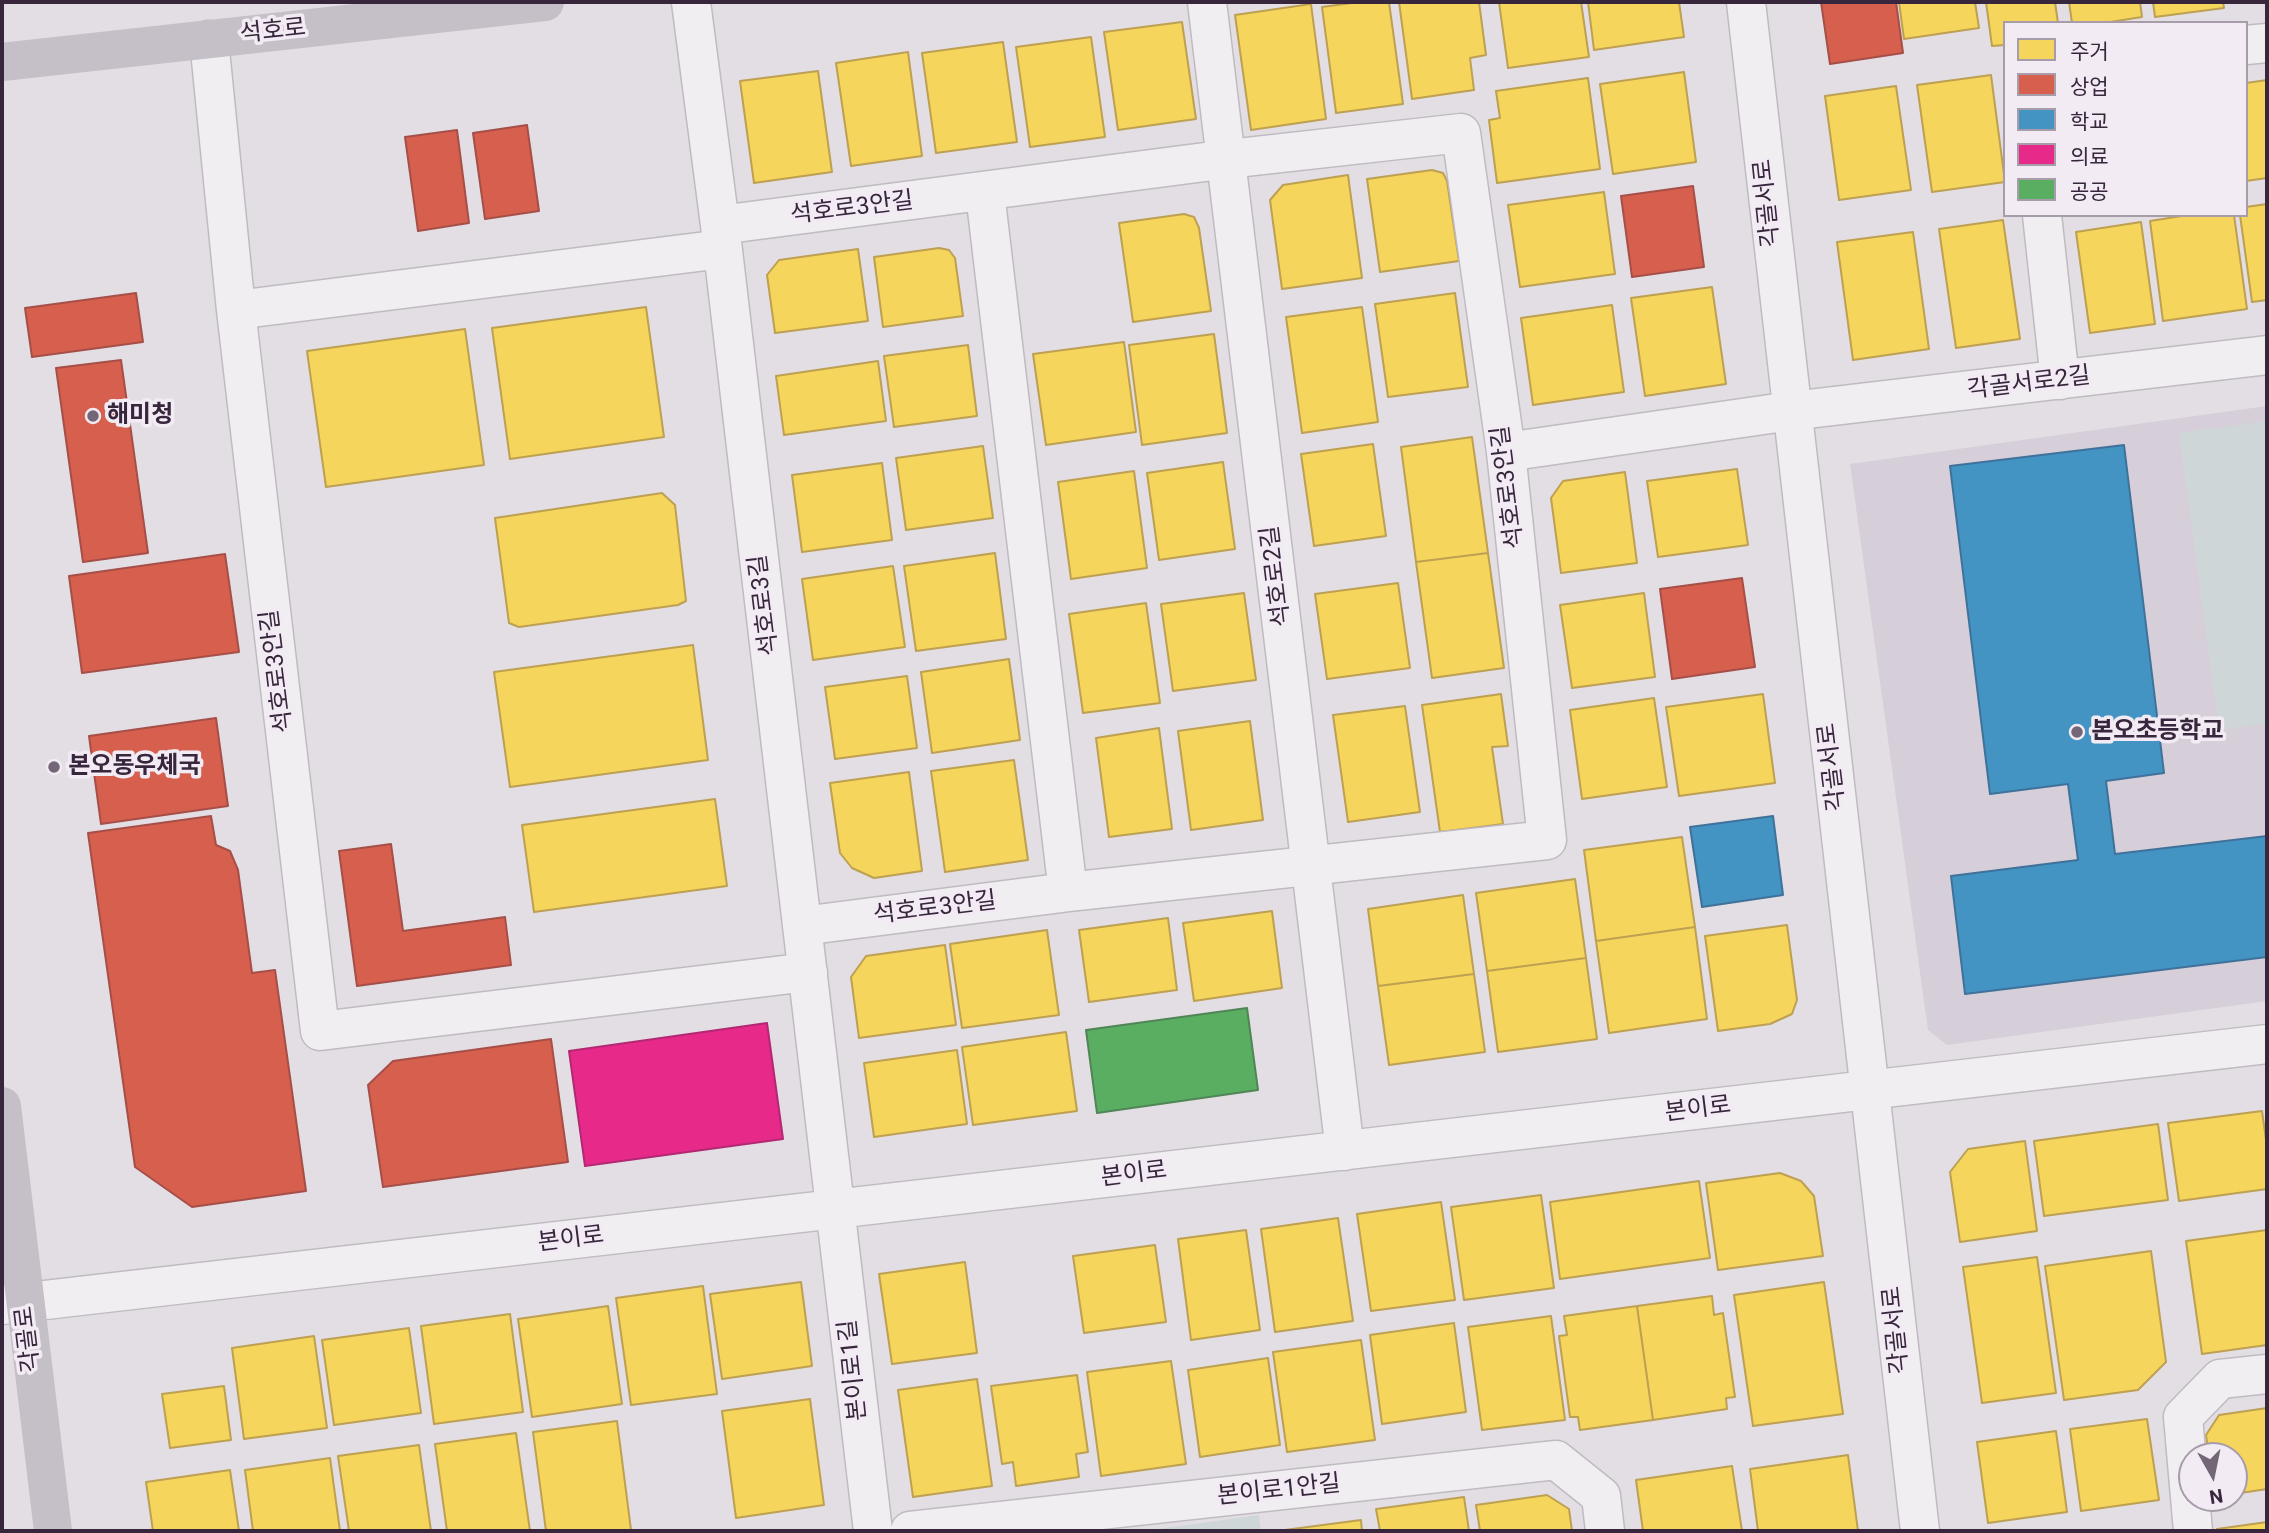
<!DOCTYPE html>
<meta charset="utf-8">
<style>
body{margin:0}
#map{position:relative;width:2269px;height:1533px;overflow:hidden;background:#e3dee4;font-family:Roboto,"Noto Sans KR",sans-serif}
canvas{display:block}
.frame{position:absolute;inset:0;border:4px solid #37263c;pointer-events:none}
.legend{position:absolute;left:2003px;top:21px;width:245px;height:196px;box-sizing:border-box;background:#f2ebf4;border:2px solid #a79caa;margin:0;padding:9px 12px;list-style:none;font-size:21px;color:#37263c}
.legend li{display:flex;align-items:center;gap:14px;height:35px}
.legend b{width:35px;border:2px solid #a79caa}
.north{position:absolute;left:2178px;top:1442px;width:70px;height:70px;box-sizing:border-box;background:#f2ebf4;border:2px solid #a79caa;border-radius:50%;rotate:171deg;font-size:19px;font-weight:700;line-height:28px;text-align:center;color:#37263c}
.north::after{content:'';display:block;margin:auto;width:24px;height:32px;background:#736677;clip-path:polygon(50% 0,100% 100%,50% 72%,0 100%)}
</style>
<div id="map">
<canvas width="2269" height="1533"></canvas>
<div class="frame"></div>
<ul class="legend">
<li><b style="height:19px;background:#f6d55c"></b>주거</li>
<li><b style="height:19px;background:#d6604d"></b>상업</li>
<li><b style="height:19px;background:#4393c3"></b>학교</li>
<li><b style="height:19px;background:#e7298a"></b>의료</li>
<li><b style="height:19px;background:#5aae61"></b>공공</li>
</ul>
<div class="north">N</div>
</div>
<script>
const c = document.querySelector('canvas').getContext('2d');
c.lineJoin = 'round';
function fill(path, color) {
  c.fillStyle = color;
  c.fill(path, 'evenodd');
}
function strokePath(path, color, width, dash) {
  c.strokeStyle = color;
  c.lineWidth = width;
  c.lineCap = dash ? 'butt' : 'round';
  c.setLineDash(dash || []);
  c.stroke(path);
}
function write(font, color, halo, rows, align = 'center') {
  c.font = font + ' Roboto,"Noto Sans KR",sans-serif';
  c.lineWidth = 7;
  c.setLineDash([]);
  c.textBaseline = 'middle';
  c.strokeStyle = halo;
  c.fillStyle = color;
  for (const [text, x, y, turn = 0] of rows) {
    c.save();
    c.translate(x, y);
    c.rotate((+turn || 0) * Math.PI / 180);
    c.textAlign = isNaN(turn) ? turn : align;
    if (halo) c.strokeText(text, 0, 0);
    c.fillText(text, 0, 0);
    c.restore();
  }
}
fill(new Path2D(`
 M2267,406V1001L1947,1045L1928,1030L1850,464Z`), '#d6ced8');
fill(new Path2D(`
 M2267,421V724L2219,730L2179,433Z
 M1259,1515L1261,1531H1144Z`), '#cfd6d8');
const homes = new Path2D(`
 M1359,2H1389L1403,104L1336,113L1322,7Z
 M1399,2H1479L1486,55L1470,58L1474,90L1412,99Z
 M1499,2H1581L1589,57L1508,68Z
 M1588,2H1679L1684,37L1594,50Z
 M1899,2H1975L1979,28L1904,39Z
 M1986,2H2055L2058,23H2005V45L1992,46Z
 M2069,2H2140L2142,17L2104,23H2072Z
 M2153,2H2223L2224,8L2155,17Z
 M1311,4L1326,119L1251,130L1235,15Z
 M1182,22L1196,119L1118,130L1104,32Z
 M1091,37L1105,137L1030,147L1016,47Z
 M1003,42L1017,142L936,153L922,53Z
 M908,52L922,156L851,166L836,63Z
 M818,71L832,172L754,183L740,81Z
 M1684,72L1696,162L1613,174L1600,84Z
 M1991,75L2005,182L1932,192L1917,85Z
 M1588,78L1600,169L1497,183L1489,120L1500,118L1496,91Z
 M2267,80V178L2246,181V83Z
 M1896,86L1911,190L1839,200L1825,96Z
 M1432,170L1443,173L1447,181L1459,261L1380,272L1367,179Z
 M1348,175L1362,278L1282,289L1270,200L1283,185Z
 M1604,192L1615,274L1520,287L1508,205Z
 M2267,204V300L2252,302L2240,215H2246V207Z
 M1184,214L1194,217L1199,228L1211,311L1133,322L1119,223Z
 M2188,215H2234L2247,309L2163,321L2150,221Z
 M2003,220L2020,339L1956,348L1939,229Z
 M2141,222L2155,324L2090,333L2076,232Z
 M1913,232L1929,349L1853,360L1837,242Z
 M939,248L949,250L955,258L963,316L883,327L874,257Z
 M858,249L868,321L775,333L767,275L779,260Z
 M1712,287L1726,384L1645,396L1631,298Z
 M1455,293L1468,387L1388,397L1375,304Z
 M1612,305L1624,392L1533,405L1521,318Z
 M646,307L664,437L510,459L492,328Z
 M1362,307L1378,422L1302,433L1286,317Z
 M465,329L484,465L326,487L307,351Z
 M1214,334L1227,433L1142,445L1129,345Z
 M1124,342L1136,432L1046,445L1033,354Z
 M968,345L977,416L894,427L884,356Z
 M878,361L886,421L784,435L776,376Z
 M1472,437L1488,553L1416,562L1401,447Z
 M1373,444L1386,536L1314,546L1301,454Z
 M983,446L993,518L906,530L896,458Z
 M1223,462L1235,549L1159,560L1147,473Z
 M882,463L892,540L802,552L792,475Z
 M1737,469L1748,545L1658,557L1647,481Z
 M1134,471L1147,568L1071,579L1058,482Z
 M1625,472L1637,563L1561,573L1551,498L1563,481Z
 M662,493L675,505L686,601L678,605L519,627L509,623L495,518Z
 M995,553L1006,639L916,651L904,566Z
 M1488,553L1504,668L1432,678L1416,562Z
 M893,566L905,647L813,660L802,579Z
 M1398,583L1410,668L1327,679L1315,594Z
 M1244,593L1256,680L1173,691L1161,604Z
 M1644,593L1655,677L1572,688L1560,605Z
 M1146,603L1160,703L1083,713L1069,614Z
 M693,645L708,760L510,787L494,672Z
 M1009,659L1020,740L932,753L921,672Z
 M907,676L917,748L835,759L825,687Z
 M1501,694L1508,746L1492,747L1503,824L1440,832L1422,705Z
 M1763,694L1775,783L1679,796L1666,707Z
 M1654,698L1667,787L1582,799L1570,710Z
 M1405,706L1420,812L1348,822L1333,715Z
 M1250,721L1263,820L1191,830L1178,731Z
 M1159,728L1172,829L1109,837L1096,738Z
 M1014,760L1028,860L945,872L931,771Z
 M909,772L922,871L874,878L852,868L840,853L830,783Z
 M715,799L727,886L534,912L522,825Z
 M1682,837L1695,927L1596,941L1584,850Z
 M1575,879L1586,958L1487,971L1476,893Z
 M1463,895L1474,974L1378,986L1368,909Z
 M1272,911L1282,988L1194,1001L1183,923Z
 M1168,918L1177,990L1089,1002L1079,930Z
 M1787,925L1797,1000L1792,1014L1770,1024L1718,1031L1705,936Z
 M1695,927L1707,1019L1609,1033L1596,941Z
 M1047,930L1059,1015L962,1028L950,944Z
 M945,945L956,1025L859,1038L851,977L866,956Z
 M1586,958L1597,1039L1498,1052L1487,971Z
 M1474,974L1485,1052L1389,1065L1378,986Z
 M1066,1032L1077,1111L973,1125L962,1047Z
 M957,1050L967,1124L874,1137L864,1063Z
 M2262,1111L2267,1147V1189L2179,1201L2168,1123Z
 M2158,1124L2168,1200L2044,1216L2034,1141Z
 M2025,1141L2037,1231L1960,1242L1950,1172L1968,1149Z
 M1780,1173L1801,1181L1814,1196L1823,1256L1718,1270L1706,1183Z
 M1699,1181L1710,1258L1560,1279L1550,1202Z
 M1541,1195L1554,1288L1464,1300L1451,1207Z
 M1441,1202L1455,1300L1371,1311L1357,1214Z
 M1338,1218L1353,1321L1275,1332L1261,1229Z
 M1246,1230L1260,1330L1191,1340L1178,1239Z
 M2267,1230V1345L2202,1354L2186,1241Z
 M1155,1245L1166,1322L1084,1333L1073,1256Z
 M2151,1251L2166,1362L2138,1390L2064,1400L2045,1266Z
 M2037,1257L2056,1393L1982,1403L1963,1267Z
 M965,1262L977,1353L892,1364L879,1274Z
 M801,1282L812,1366L722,1379L710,1294Z
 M1824,1282L1843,1414L1753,1426L1734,1295Z
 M703,1286L717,1394L631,1405L616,1298Z
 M1712,1296L1714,1315L1723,1313L1735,1397L1726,1398L1727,1409L1653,1420L1637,1306Z
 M608,1306L622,1404L532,1417L518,1319Z
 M1637,1306L1653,1420L1580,1430L1578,1417H1570L1559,1336L1567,1335L1564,1316Z
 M510,1314L523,1412L434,1424L421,1326Z
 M1551,1316L1565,1420L1482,1430L1468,1327Z
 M1454,1323L1466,1412L1382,1424L1370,1335Z
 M409,1328L421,1413L334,1425L322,1340Z
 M314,1336L327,1428L244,1439L232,1348Z
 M1361,1340L1375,1440L1287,1452L1273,1352Z
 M1268,1358L1280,1445L1200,1457L1188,1370Z
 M1171,1361L1186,1464L1101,1476L1087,1372Z
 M1077,1375L1088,1452L1076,1454L1079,1477L1016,1486L1013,1462L1002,1464L991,1386Z
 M977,1379L992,1486L913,1497L898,1390Z
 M224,1386L231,1440L170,1448L162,1394Z
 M810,1399L824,1505L736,1518L722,1411Z
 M2267,1408V1489L2234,1494V1456H2209L2206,1435L2219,1415Z
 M2147,1419L2159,1500L2081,1511L2070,1429Z
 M617,1421L631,1530L546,1531L533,1432Z
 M2056,1431L2067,1512L1988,1523L1977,1442Z
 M516,1433L530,1531H447L435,1444Z
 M419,1445L431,1531H349L338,1456Z
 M1848,1455L1858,1531H1758L1750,1469Z
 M330,1458L340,1531H253L245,1470Z
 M1732,1466L1742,1531H1643L1636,1480Z
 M230,1470L239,1531H153L146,1482Z
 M1547,1495L1569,1509L1572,1531H1480L1476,1505Z
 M1464,1497L1469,1531H1380L1376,1509Z
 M1361,1520L1362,1531H1277Z
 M2267,1522V1531H2217V1529Z`);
fill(homes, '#f6d55c');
strokePath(homes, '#bda052', 2);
const shops = new Path2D(`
 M1821,2H1896L1903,53L1830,64Z
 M527,125L539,211L485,219L473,133Z
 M457,130L469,223L418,231L405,137Z
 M1693,186L1704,267L1632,277L1621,196Z
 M136,293L143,342L32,357L25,308Z
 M121,360L148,553L83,562L56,368Z
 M225,554L239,652L82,673L69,576Z
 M1742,578L1755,667L1672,679L1660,589Z
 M216,718L228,806L101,824L89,736Z
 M211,816L216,845L230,851L238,870L252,973L275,970L306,1191L192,1207L135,1167L88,833Z
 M391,844L403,931L505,917L511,965L357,986L339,851Z
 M551,1039L568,1162L383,1187L368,1085L393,1061Z`);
fill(shops, '#d6604d');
strokePath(shops, '#a64f48', 2);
const schools = new Path2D(`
 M2124,445L2164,773L2106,781L2115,854L2267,836V957L1965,994L1951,876L2078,860L2068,784L1990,794L1950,466Z
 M1773,816L1783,895L1702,907L1690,827Z`);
fill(schools, '#4393c3');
strokePath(schools, '#3f729a', 2);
const health = new Path2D(`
 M767,1023L783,1139L585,1166L569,1051Z`);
fill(health, '#e7298a');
strokePath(health, '#b22873', 2);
const public = new Path2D(`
 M1247,1008L1258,1090L1097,1113L1086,1030Z`);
fill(public, '#5aae61');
strokePath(public, '#508556', 2);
const minor = new Path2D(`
 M691,2L720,225L873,1531
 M1207,2L1345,1151
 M209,40L236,310
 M2246,45L2267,43
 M985,193L1068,892
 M2042,215L2060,380
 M720,225L1228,159L1461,133L1506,452L1547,840L1068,892L802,926
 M722,249L236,310L320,1031L808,972
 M1506,452L1791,411L2267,355
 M2,1305L2267,1044
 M910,1531L1556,1460L1601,1496L1605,1531
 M2193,1531L2183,1417L2220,1379L2267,1374`);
const tertiary = new Path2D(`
 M1746,2L1920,1531`);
strokePath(minor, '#bfbbc0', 41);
strokePath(tertiary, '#bfbbc0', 41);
strokePath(minor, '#f0eef1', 38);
strokePath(tertiary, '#f0eef1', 38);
strokePath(new Path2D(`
 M2,62L545,2
 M2,1106L53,1531`), '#c5bfc7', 38);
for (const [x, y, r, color] of [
 [93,416,7,"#736677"],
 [2077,732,7,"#736677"],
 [54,767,7,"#736677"]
]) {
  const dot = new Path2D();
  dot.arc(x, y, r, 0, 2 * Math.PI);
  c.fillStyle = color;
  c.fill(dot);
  strokePath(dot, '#f2ebf4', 2.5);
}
write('24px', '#37263c', '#f2ebf4', [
 ["석호로",273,32,-6],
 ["각골서로",1768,203,-96],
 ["석호로3안길",852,209,-7],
 ["각골서로2길",2029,384,-7],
 ["석호로3안길",1509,487,-97],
 ["석호로2길",1277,576,-97],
 ["석호로3길",765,605,-97],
 ["석호로3안길",278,671,-97],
 ["각골서로",1833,767,-97],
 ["석호로3안길",935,909,-7],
 ["본이로",1698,1110,-7],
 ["본이로",1134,1175,-7],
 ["본이로",571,1240,-7],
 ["각골서로",1897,1330,-96],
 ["각골로",29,1339,-97],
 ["본이로1길",854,1370,-96],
 ["본이로1안길",1279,1491,-6]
]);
write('bold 24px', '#37263c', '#f2ebf4', [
 ["해미청",107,416],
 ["본오초등학교",2091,732],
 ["본오동우체국",68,767]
], 'left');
</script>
